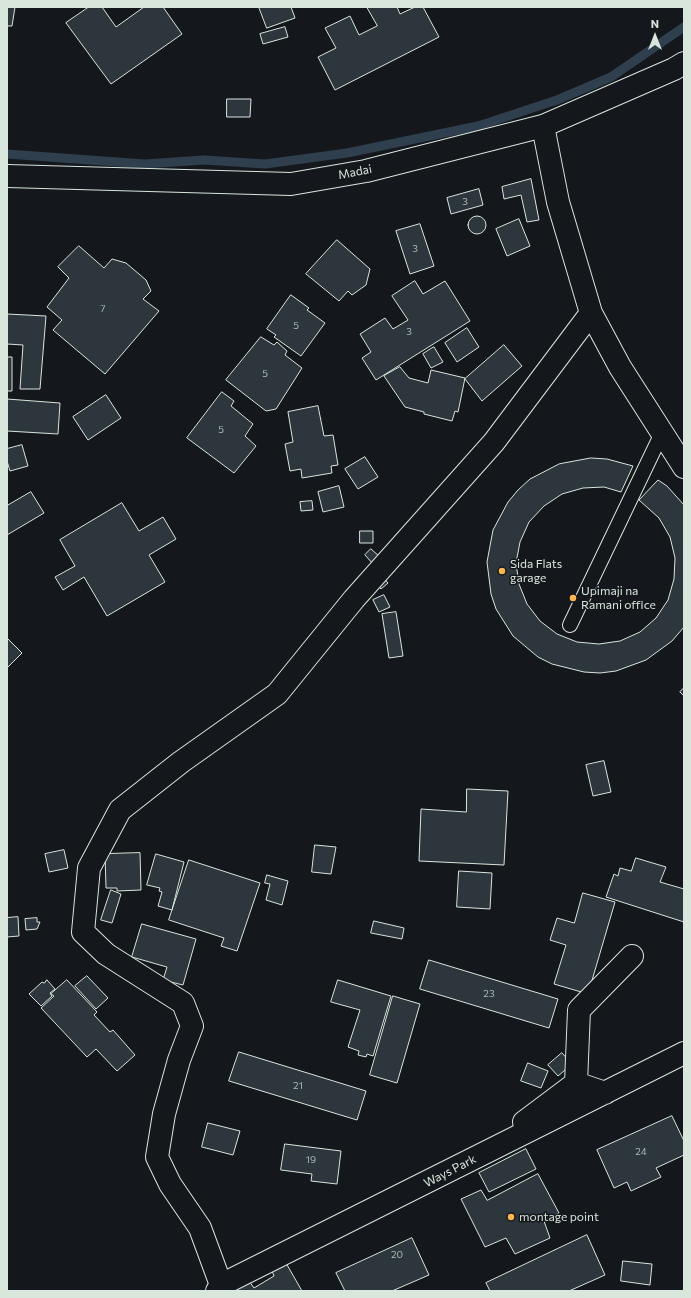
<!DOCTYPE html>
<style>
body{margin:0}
#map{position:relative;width:691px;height:1298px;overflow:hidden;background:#14181c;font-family:Commissioner,sans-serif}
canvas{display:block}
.frame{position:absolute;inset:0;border:8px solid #d8e6dc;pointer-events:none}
.north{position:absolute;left:635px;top:16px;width:40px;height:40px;-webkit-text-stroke:3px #14181c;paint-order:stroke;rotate:0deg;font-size:11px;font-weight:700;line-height:16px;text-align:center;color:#d8e6dc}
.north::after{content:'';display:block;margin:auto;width:14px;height:18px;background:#d8e6dc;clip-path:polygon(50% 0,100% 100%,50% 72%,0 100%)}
</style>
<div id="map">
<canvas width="691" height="1298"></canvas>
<div class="frame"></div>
<div class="north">N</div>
</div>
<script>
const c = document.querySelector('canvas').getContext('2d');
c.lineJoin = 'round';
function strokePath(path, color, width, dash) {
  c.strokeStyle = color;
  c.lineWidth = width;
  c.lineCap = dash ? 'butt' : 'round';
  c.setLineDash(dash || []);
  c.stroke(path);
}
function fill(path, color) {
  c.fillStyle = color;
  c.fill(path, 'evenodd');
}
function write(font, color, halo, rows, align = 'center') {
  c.font = font + ' Commissioner,sans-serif';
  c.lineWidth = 3;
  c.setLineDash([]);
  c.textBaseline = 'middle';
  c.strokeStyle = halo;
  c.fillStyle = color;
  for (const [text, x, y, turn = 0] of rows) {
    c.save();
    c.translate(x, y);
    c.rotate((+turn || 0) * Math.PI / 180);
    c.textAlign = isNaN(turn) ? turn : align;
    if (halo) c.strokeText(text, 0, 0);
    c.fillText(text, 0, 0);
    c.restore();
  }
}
strokePath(new Path2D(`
 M7,154L145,164L204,160L265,164L347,153L478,126L557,100L611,77L684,27`), '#2f3f4d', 9);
const building = new Path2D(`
 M7,7H15L12,26H7Z
 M89,7H102L116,27L144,7H163L182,34L111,84L66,23Z
 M259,7H291L295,18L267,28Z
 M367,7H397L400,14L415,7H423L439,37L335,90L318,57L336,48L325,28L350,16L359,35L377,26Z
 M285,27L288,37L263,44L260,34Z
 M227,99H251L250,117H227Z
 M531,179L539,220L527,222L521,195L504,199L502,187Z
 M479,189L483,205L451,214L447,198Z
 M468 225a9 9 0 1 1 18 0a9 9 0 1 1-18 0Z
 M519,219L530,246L507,256L496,229Z
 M420,224L434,266L410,274L396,231Z
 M337,240L370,269L366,285L352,295L348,291L339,301L306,274Z
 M79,246L104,268L112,259L126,263L146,280L151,291L143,299L159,311L105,374L53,330L62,320L47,307L69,278L58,267Z
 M415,281L423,294L445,281L470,321L376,380L362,358L371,352L360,334L385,318L393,329L408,320L392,296Z
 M291,295L309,308L307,310L325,323L301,356L274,337L276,335L267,329Z
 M7,314L46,316L40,389H20L23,345L7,344Z
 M467,328L479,347L457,362L445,343Z
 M261,337L274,345L277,342L287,351L285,355L302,368L276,409L266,411L226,380Z
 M504,345L522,366L482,401L465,379Z
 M434,347L443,362L431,368L423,354Z
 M7,357H12V391H7Z
 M400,367L409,378L428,383L431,370L465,378L458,412L455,411L452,421L424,414V412L405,407L384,376Z
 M222,392L234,401L231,406L253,424L245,436L256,446L234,473L187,438Z
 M106,395L121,418L88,440L73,417Z
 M7,399L60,403L58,434L7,431Z
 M318,406L324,436L333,435L338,465L331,466L332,473L302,478L301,469L290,471L285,444L293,442L288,412Z
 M22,445L28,466L10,471L7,461V449Z
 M365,457L378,477L358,489L345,469Z
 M591,458L607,459L633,466L621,492L604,487L583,488L562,494L544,506L529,522L520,542L516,563L519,584L527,604L540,621L557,634L577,642L599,644L620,641L640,632L656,618L668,600L674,579L675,558L670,537L659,518L639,500L658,480L667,486L684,505V627L672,641L646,660L616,671L600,673L584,672L552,664L538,657L513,636L496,609L491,594L487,562L493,530L508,502L518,490L530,479L559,464Z
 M339,486L344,507L323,512L318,492Z
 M31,492L44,513L7,535V506Z
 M312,501L313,510L301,511L300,502Z
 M122,503L139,531L163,517L176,539L149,555L165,582L107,616L84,577L63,590L55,577L75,566L60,540Z
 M360,531H373V543H360Z
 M371,549L380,557L373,564L365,555Z
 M379,573L388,583L381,589L373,579Z
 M384,595L390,607L379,612L373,600Z
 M396,612L403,656L389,658L382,614Z
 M7,638L22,653L7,668Z
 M684,688V696L680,692Z
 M604,761L611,792L593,796L586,765Z
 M467,789L508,791L504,865L419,861L421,809L466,812Z
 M315,845L336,847L331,874L312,872Z
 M64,850L68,868L49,872L45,854Z
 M140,853L141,890L117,891V888H106L105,854Z
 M156,854L184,862L172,910L158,906L162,892L159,891L160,888L147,885Z
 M636,858L666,867L660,882L684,889V922L606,897L614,874L618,876L620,868L631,871Z
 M189,860L260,883L237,951L221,946L224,938L169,920Z
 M459,871L492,873L490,909L457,907Z
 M267,875L288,881L282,905L266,900L270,884L265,883Z
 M111,890L121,894L112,923L101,920Z
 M583,893L615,902L588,994L554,984L566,945L550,940L557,918L574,923Z
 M18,917L19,936L7,937V918Z
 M37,918V922H40L37,929L26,930L25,919Z
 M374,921L404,928L402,939L371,933Z
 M142,924L196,939L183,985L163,980L167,967L132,957Z
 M429,960L558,999L549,1028L420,989Z
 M87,976L108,998L96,1009L75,986Z
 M47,980L55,989L50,993L52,996L41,1006L29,994L42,982L44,983Z
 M67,980L97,1012L94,1015L110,1032L113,1030L135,1055L117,1071L96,1049L87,1057L41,1008L54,996L51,994Z
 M338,980L391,996L373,1056L367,1054L366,1057L358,1055L359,1051L348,1047L360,1010L331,1002Z
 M393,996L420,1004L397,1083L370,1075Z
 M239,1052L366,1091L357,1120L229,1081Z
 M562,1053L572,1064L558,1076L548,1065Z
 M528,1063L548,1071L541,1088L521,1081Z
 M672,1116L684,1141V1155L656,1168L661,1177L631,1191L627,1182L614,1188L597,1150Z
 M208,1123L240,1131L233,1155L202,1147Z
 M285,1144L341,1151L337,1184L311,1181L312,1174L281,1170Z
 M526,1149L536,1169L489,1192L479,1173Z
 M538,1174L559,1213L544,1221L550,1238L515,1254L506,1238L485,1247L461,1199L481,1190L487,1200Z
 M587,1235L605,1275L569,1291H490L486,1283Z
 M412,1238L429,1275L392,1291H345L336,1273Z
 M623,1261L652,1264L650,1285L621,1281Z
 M286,1263L302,1291H233L249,1281L254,1288L274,1276L272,1271Z`);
fill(building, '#2c363c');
strokePath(building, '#d8e6dc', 1);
const service = new Path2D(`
 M570,625L662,433`);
const minor = new Path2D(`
 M543,126L558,202L591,313L620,367L684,467
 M7,176L291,184L366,171L543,126L674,69L684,63
 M605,1093L576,1083L579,1010L632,956
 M524,1122L576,1083
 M221,1285L200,1228L170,1184L157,1157L164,1114L179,1060L192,1026L183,1003L106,954L83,932L89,868L120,810L181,762L277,694L354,599L494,442L591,313
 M217,1291L221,1285L684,1053`);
strokePath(service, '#d8e6dc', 16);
strokePath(minor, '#d8e6dc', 24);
strokePath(service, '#14181c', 14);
strokePath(minor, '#14181c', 22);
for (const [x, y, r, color] of [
 [502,571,4,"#ffb74d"],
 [573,598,4,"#ffb74d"],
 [511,1217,4,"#ffb74d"]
]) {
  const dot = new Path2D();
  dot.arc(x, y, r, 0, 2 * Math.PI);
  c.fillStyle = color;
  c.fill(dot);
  strokePath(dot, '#14181c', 1.5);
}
write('10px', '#adbab4', null, [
 ["3",465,202],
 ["3",415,249],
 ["7",103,309],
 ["5",296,326],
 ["3",409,332],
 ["5",265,374],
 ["5",221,430],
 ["23",489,994],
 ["21",298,1086],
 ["24",641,1152],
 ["19",311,1160],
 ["20",397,1255]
]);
write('12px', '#d8e6dc', '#14181c', [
 ["Madai",355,172,-11],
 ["Ways Park",450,1171,-27]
]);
write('12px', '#d8e6dc', '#14181c', [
 ["Sida Flats",510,564],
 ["garage",510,578],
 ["Upimaji na",581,591],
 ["Ramani office",581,605],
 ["montage point",519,1217]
], 'left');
</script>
